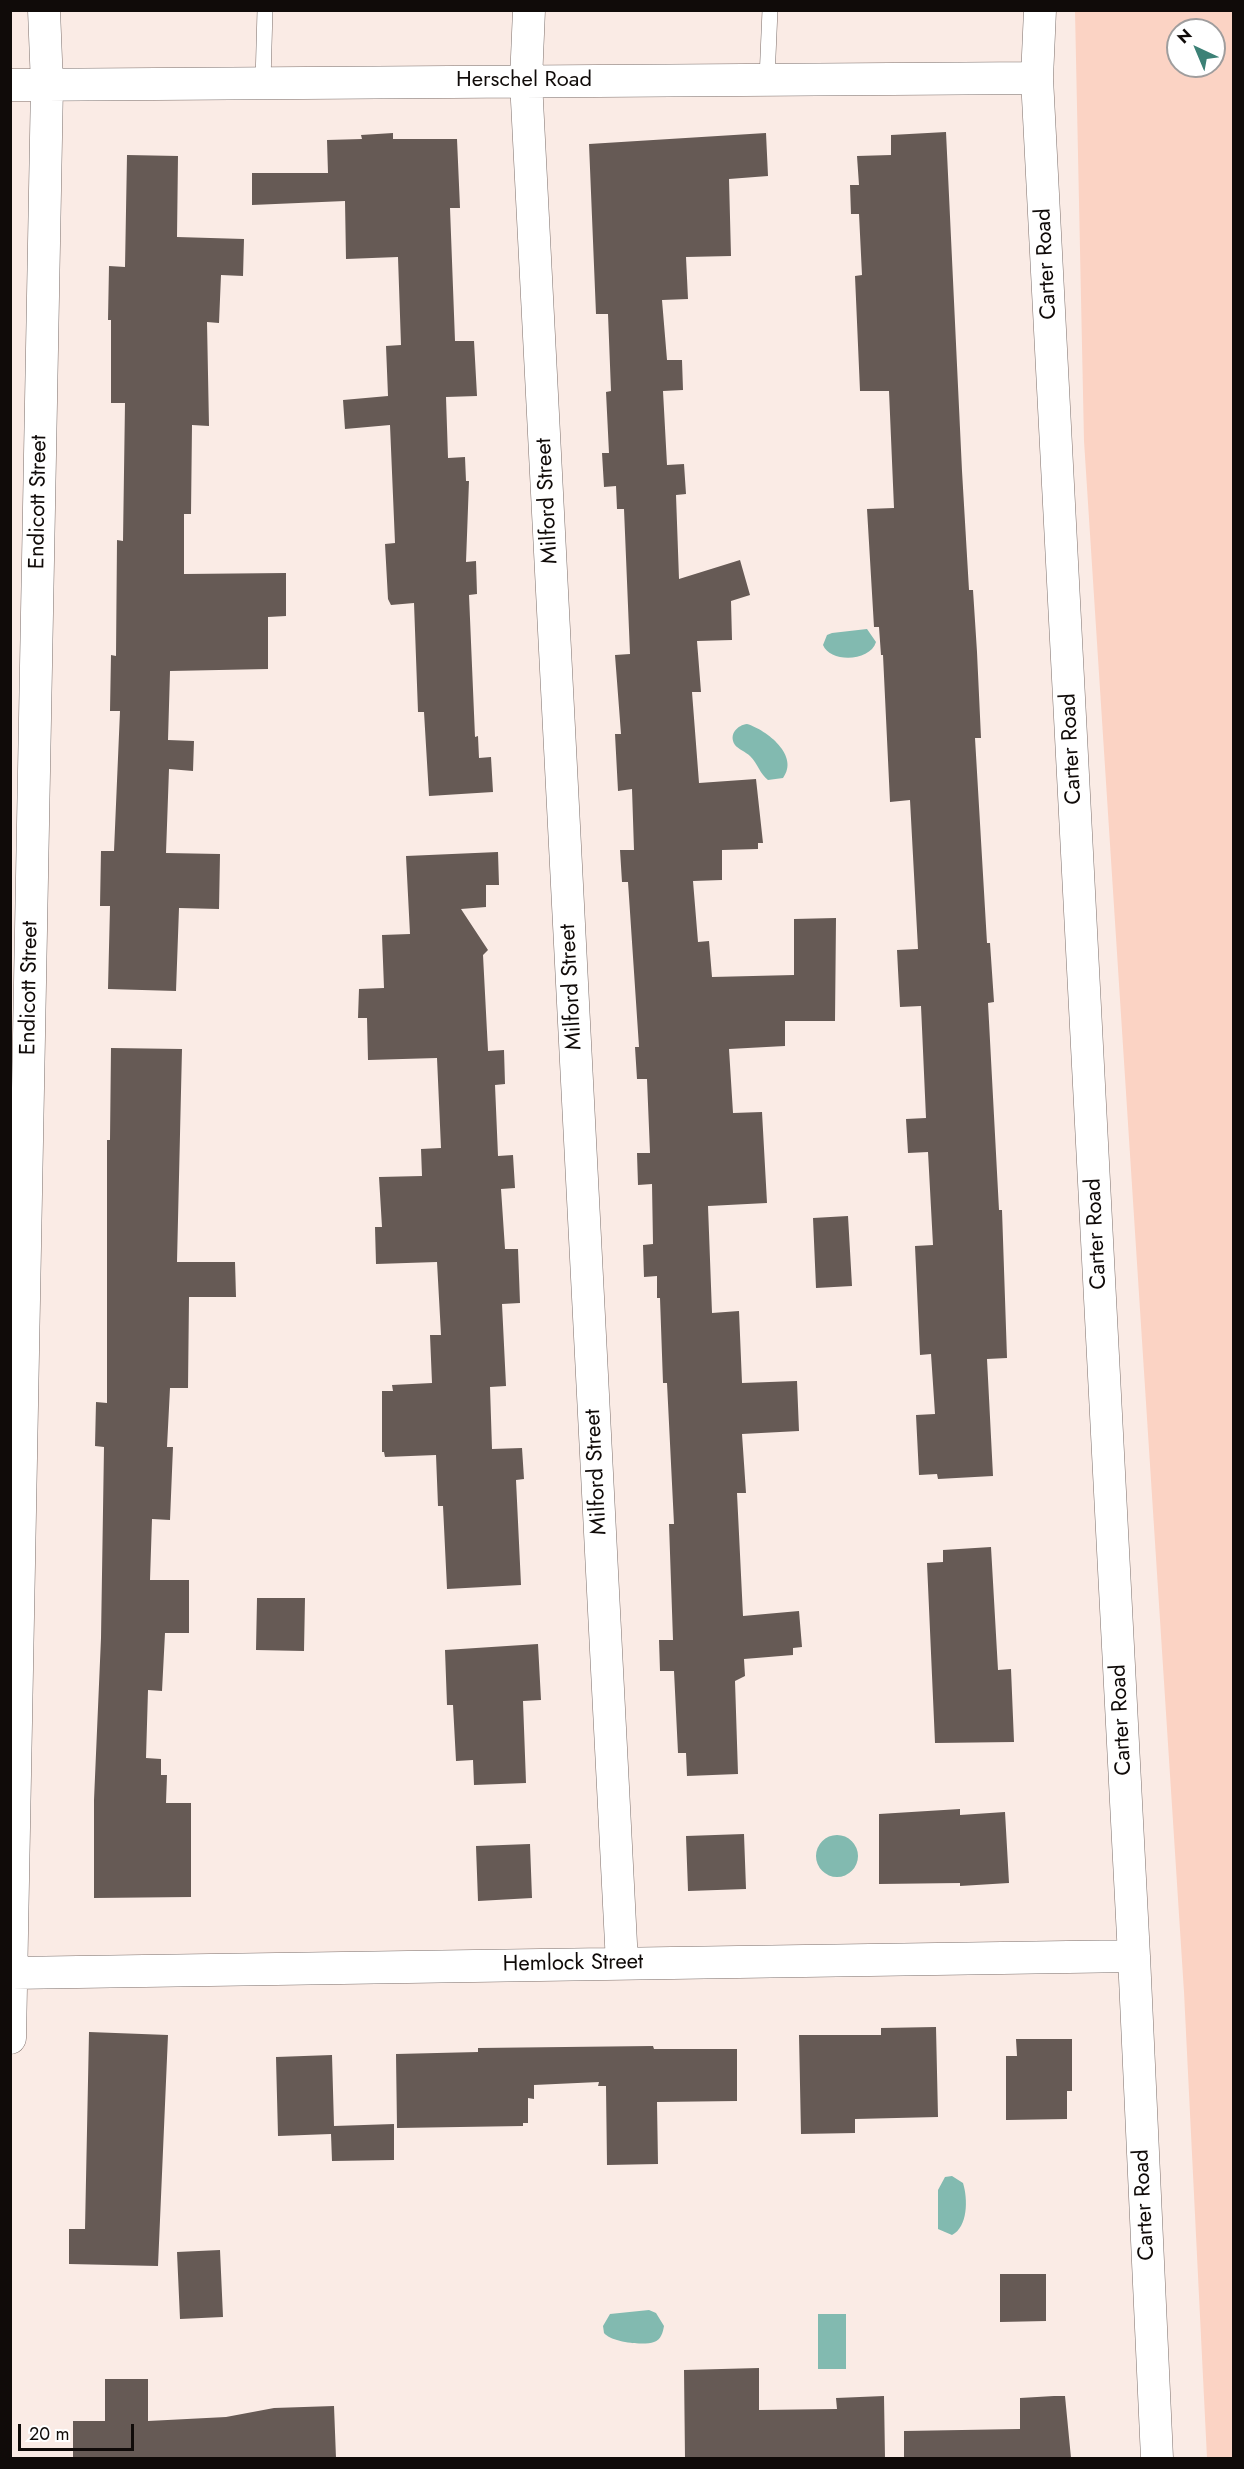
<!DOCTYPE html>
<style>
body{margin:0}
#map{position:relative;width:1244px;height:2469px;overflow:hidden;background:#faebe5;font-family:Jost,sans-serif}
canvas{display:block}
.frame{position:absolute;inset:0;border:12px solid #100b09;pointer-events:none}
.north{position:absolute;left:1166px;top:18px;width:60px;height:60px;box-sizing:border-box;background:#fff;border:2px solid #9f9d9d;border-radius:50%;rotate:316deg;font-size:16px;font-weight:700;line-height:24px;text-align:center;color:#100b09}
.north::after{content:'';display:block;margin:auto;width:21px;height:27px;background:#3c8176;clip-path:polygon(50% 0,100% 100%,50% 72%,0 100%)}
.scale{position:absolute;left:18px;top:2424px;width:116px;height:27px;box-sizing:border-box;border:3px solid #100b09;border-top:0;padding-left:8px;font-size:18px;line-height:21px;white-space:nowrap;color:#100b09;-webkit-text-stroke:4px #fff;paint-order:stroke}
</style>
<div id="map">
<canvas width="1244" height="2469"></canvas>
<div class="frame"></div>
<div class="north">N</div>
<div class="scale">20 m</div>
</div>
<script>
const c = document.querySelector('canvas').getContext('2d');
c.lineJoin = 'round';
function fill(path, color) {
  c.fillStyle = color;
  c.fill(path, 'evenodd');
}
function strokePath(path, color, width, dash) {
  c.strokeStyle = color;
  c.lineWidth = width;
  c.lineCap = dash ? 'butt' : 'round';
  c.setLineDash(dash || []);
  c.stroke(path);
}
function write(font, color, halo, rows, align = 'center') {
  c.font = font + ' Jost,sans-serif';
  c.lineWidth = 6;
  c.setLineDash([]);
  c.textBaseline = 'middle';
  c.strokeStyle = halo;
  c.fillStyle = color;
  for (const [text, x, y, turn = 0] of rows) {
    c.save();
    c.translate(x, y);
    c.rotate((+turn || 0) * Math.PI / 180);
    c.textAlign = isNaN(turn) ? turn : align;
    if (halo) c.strokeText(text, 0, 0);
    c.fillText(text, 0, 0);
    c.restore();
  }
}
fill(new Path2D(`
 M1075,11H1233V2458H1207L1184,1992L1084,441ZM1178,30H1214V66H1178Z`), '#fbd3c4');
fill(new Path2D(`
 M867,629L876,642C870,662 830,663 823,645L827,635L832,633Z
 M747,724C767,730 800,756 783,778L768,780C760,774 758,764 750,756C746,752 738,749 735,745C728,734 738,725 747,724Z
 M816 1856a21 21 0 1 1 42 0a21 21 0 1 1-42 0Z
 M952,2176L963,2183C968,2199 968,2227 952,2235L938,2229V2190L945,2177Z
 M649,2310L656,2313L664,2326C663,2332 661,2340 654,2342C643,2346 611,2342 604,2333L603,2326L610,2314Z
 M818,2314H846V2369H818Z`), '#82bab0');
fill(new Path2D(`
 M946,132L962,471L969,590H973L977,652L981,738H975L987,943H990L994,1002L988,1003L999,1210H1002L1007,1358L987,1359L993,1476L938,1479L937,1474L919,1475L916,1415L935,1414L931,1354L920,1355L915,1246L933,1245L928,1152L908,1153L906,1119L926,1118L921,1006L900,1007L898,970L897,950L918,949L910,800L890,802L883,655H881L879,627H874L867,509L894,508L889,391H860L855,276L862,275L859,214H851L850,185H859L857,156L891,155V135Z
 M393,133V139H457L460,208H450L455,341H474L477,396L446,397L448,458L465,457L466,481H469L466,562L476,561L477,594L469,595L475,737L478,736L479,758L491,757L493,792L429,796L424,712H418L414,603L391,605L388,599L385,544L395,543L390,425L345,429L343,400L388,396L386,346L401,345L398,257L346,259L345,201L252,205V173H328L327,140L362,139L361,135Z
 M766,133L768,176L729,179L731,256L686,257L688,299L662,300L667,360H682L683,390L663,391L667,465L684,464L686,494L676,495L679,579L740,560L750,595L731,601L732,640L697,641L701,692H692L699,783L756,779L763,843H758V849L722,850V880L693,881L698,942L709,941L712,977L794,975V919L836,918L835,1021H785V1046L729,1049L733,1113L762,1112L767,1203L708,1206L712,1313L739,1311L742,1383L797,1381L799,1431L742,1434L746,1493H737L743,1616L799,1611L802,1647L793,1648V1655L744,1659L745,1676L735,1681L738,1774L687,1776L686,1753H678L674,1671H660L659,1640H673L669,1524H674L667,1383H663L660,1298H657V1276L644,1277L643,1245L653,1244L652,1184L638,1185L637,1153H650L647,1079H637L635,1047H639L628,882H622L620,850H634L632,789L618,791L615,734H621L615,655L630,654L624,509H617L616,486L604,487L602,453H609L606,392L611,391L608,314H596L589,144Z
 M127,155L178,156L177,237L244,239L243,276L221,275L219,323L207,322L209,426L192,425L191,514H184V574L286,573V616L268,617V669L170,671L168,740L194,741L193,771L169,769L166,853L220,854L219,909L179,908L176,991L108,989L110,906H100L101,851H114L120,711H110L111,655L116,656L117,540L123,541L125,403H111V320H108L109,266L125,267Z
 M498,852L499,885H486V907L461,909L488,950L483,955L488,1051L504,1050L505,1084L495,1085L498,1156L513,1155L515,1188L501,1189L505,1249H518L520,1303L502,1304L506,1386L490,1387L492,1449L522,1448L524,1479L516,1480L521,1585L447,1589L443,1506H438L436,1455L385,1457L384,1452H382V1391H393L392,1385L432,1383L430,1335H441L437,1262L376,1264L375,1227H382L379,1177L422,1176L421,1149L441,1148L437,1058L368,1060L367,1018H358L359,989L384,988L382,935L410,934L406,856Z
 M111,1048L182,1049L177,1262H235L236,1297H189L188,1388H170L167,1447H173L170,1520L152,1519L150,1580H189V1633H165L162,1691L148,1690L146,1758L161,1759V1775H167L166,1803H191V1897L94,1898V1800L101,1638L104,1447L95,1446L96,1402L107,1403V1140H110Z
 M848,1216L852,1286L816,1288L813,1218Z
 M991,1547L998,1670L1011,1669L1014,1742L935,1743L927,1563L943,1562V1550Z
 M257,1598H305L304,1651L256,1650Z
 M538,1644L541,1700L523,1701L526,1783L474,1785L473,1760L456,1761L453,1705H447L445,1650Z
 M960,1809V1815L1005,1812L1009,1883L960,1886V1883L879,1884V1814Z
 M744,1834L746,1889L688,1891L686,1836Z
 M530,1844L532,1898L478,1901L476,1846Z
 M936,2027L938,2117L855,2119V2133L801,2134L799,2035H881V2028Z
 M89,2032L168,2035L158,2266L69,2264V2229H85Z
 M1016,2039H1072V2091H1067V2119L1006,2120V2056H1017Z
 M653,2046L654,2049H737V2101L657,2102L658,2164L607,2165L606,2086H598L599,2082L534,2085V2099L528,2098V2123H523V2126L397,2128L396,2054L478,2052V2048Z
 M332,2055L334,2126L394,2124V2160L332,2161L331,2134L278,2136L276,2057Z
 M220,2250L223,2317L180,2319L177,2252Z
 M1000,2274H1046V2321L1000,2322Z
 M759,2368V2410L837,2409L836,2398L884,2396L885,2458H685L684,2370Z
 M105,2379H148V2421L226,2417L274,2408L334,2406L336,2458H73V2421H105Z
 M1054,2396H1065L1071,2458H904V2431L1020,2429V2398Z`), '#665a55');
const service = new Path2D(`
 M767,79L770,10
 M263,82L265,10`);
const minor = new Path2D(`
 M529,10L526,81L622,1963
 M1040,10L1037,78L1134,1956L1157,2458
 M10,85L1037,78
 M12,1973L1134,1956
 M10,2038L47,85L44,10`);
strokePath(service, '#7c6f6b', 16);
strokePath(minor, '#7c6f6b', 33);
strokePath(service, '#fff', 15);
strokePath(minor, '#fff', 32);
write('22px', '#100b09', '#fff', [
 ["Herschel Road",524,81],
 ["Carter Road",1047,264,-93],
 ["Milford Street",548,501,-93],
 ["Endicott Street",39,502,-89],
 ["Carter Road",1072,749,-93],
 ["Milford Street",572,987,-93],
 ["Endicott Street",30,988,-89],
 ["Carter Road",1097,1234,-93],
 ["Milford Street",597,1472,-93],
 ["Carter Road",1122,1720,-93],
 ["Hemlock Street",573,1964,-1],
 ["Carter Road",1145,2205,-93]
]);
</script>
